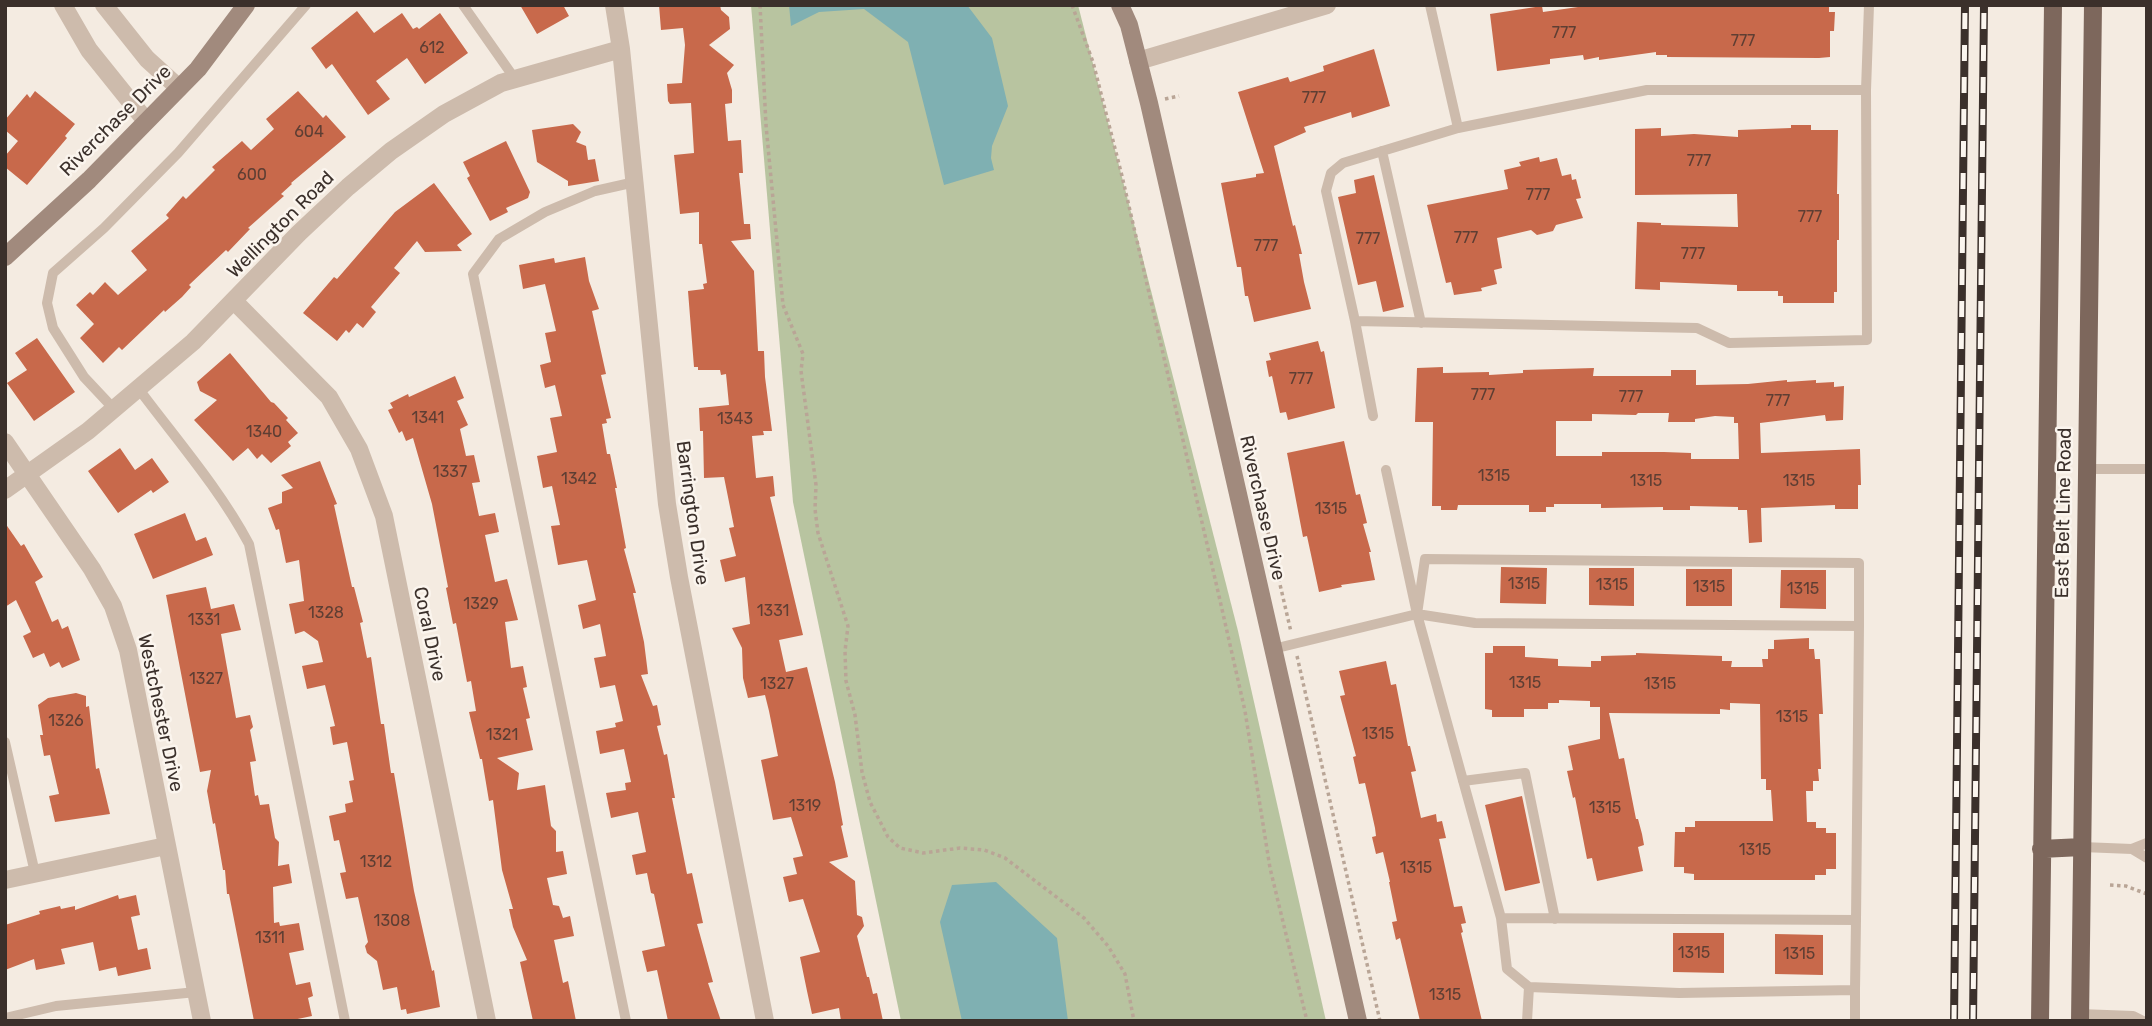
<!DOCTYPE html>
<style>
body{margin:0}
#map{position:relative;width:2152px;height:1026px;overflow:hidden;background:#f4ebe1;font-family:Rubik,sans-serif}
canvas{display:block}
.frame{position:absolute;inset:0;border:7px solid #3b302b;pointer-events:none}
</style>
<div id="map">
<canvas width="2152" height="1026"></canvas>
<div class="frame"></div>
</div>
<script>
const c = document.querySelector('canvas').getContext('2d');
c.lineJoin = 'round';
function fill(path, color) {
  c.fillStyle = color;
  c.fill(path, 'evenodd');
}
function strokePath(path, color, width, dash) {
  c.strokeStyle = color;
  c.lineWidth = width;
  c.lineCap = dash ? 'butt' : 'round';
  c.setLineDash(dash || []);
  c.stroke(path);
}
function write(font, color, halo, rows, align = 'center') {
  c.font = font + ' Rubik,sans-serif';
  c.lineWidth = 5;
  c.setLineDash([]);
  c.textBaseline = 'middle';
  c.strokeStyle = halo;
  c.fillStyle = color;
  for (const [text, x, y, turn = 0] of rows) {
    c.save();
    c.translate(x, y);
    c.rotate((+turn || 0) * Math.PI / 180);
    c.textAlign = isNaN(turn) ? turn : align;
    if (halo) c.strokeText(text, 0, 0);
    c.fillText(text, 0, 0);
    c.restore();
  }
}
fill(new Path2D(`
 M751,5H1078L1238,631L1326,1021H901L793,502Z`), '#b8c4a0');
fill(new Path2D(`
 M789,5H967L992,38L1008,106L992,146L991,158L994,170L944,185L908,42L864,9L819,12L791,26Z
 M996,882L1057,938L1068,1021H962L940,922L952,885Z`), '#7fb0b2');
fill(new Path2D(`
 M520,5H563L569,16L537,34Z
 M659,5H720L721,10L729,17L730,29L709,45L734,65L727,73L732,90V103L725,104L728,141L741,140L743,173H739L744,224H750L751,239L731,241L754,271L758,351H764L765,377L772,431H763L764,435L752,436L756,478L773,476L775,496L770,497L803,635L779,640L786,672L807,667L835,782L843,825L841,826L848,857L829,862L855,881L857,915L862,917L864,926L857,936L867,977H869L873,994L877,993L883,1021H841L839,1008L812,1014L807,991L800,957L820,952L803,899L789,902L783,877L797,874L793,858L803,856L791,817L773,820L761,760L778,756L769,711L765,695L748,698L743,678L742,648L732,628L750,624L745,577L725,582L720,560L736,556L729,528L734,527L724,477L704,478L703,431H700L699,408L729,405L726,374L721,375L720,370H698V367H694L688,291L704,289L703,284L707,283L702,244H699V212L680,214L674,155L694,153L691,103L670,104L668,101L667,84L682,83L685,45L683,28L661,30Z
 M1578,5H1829V12H1835L1834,31H1830V57L1819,58L1667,57V55H1656V52L1599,60V57L1584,60L1583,55L1550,59V64L1497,71L1490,14L1542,6L1543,12L1578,7Z
 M357,11L374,33L402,13L413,29L417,27L419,29L440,13L468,53L425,84L407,58L376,81L390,99L368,115L332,64L326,69L311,48Z
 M1374,49L1390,106L1352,118L1351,112L1304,127L1306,132L1274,146L1293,226L1295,225L1302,254H1299L1304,282L1311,309L1254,322L1248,296H1245L1241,267H1237L1221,183L1256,177V174L1264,173L1238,92L1288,77L1290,82L1324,71L1323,66Z
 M35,91L75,124L65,136L67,138L27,185L5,167V156L18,141L5,130V120L27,94L30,98Z
 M298,91L323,118L326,115L346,137L291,183L292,184L281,194L284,196L248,228L250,229L228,252L226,250L189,285L191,287L182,297L165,312L164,310L122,350L119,347L103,363L80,338L94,324L76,305L90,292L93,295L105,282L118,295L147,270L131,251L169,218L166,215L183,196L186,199L215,170L212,167L242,141L251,150L274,129L266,119Z
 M573,124L581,132L576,142L586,146L588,160L595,159L599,181L568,186V181L537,162L532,130Z
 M1791,125H1811V130H1838L1837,194H1839V240H1837V292H1834V303H1783V296H1778V291H1737V285L1660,282V290L1635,289L1637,222L1661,223V225L1738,227L1737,194L1635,195V129L1661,128V136L1694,134L1738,137V130L1791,128Z
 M506,141L530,192L528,198L506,208L508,212L490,221L467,178L470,176L463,162Z
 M1539,157L1540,162L1557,158L1562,176L1571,174L1572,180L1576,179L1581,198L1576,199L1583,218L1556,225L1553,231L1537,235L1531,230L1497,238L1502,268L1494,270L1497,284L1481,288L1482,291L1454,295L1451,282L1446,283L1427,205L1508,189L1504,170L1521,166L1519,162Z
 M1374,175L1404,307L1383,312L1376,281L1358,285L1338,197L1356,193L1354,180Z
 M434,183L472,234L457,245L462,251L425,252L417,241L394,268L400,273L371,307L376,312L363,328L357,323L349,333L346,330L337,341L303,313L334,277L337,279L395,212Z
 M585,257L589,281L599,309L592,311L606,374L601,375L611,418L606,419L607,423L602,424L607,454H610L617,488H615L626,548L624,549L636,593H633L644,642L648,674L641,675L653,706L657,705L661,725L657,726L664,755L667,754L675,798H672L687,874L692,873L703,923L697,924L713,982L708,983L721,1021H668L657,970L647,972L642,951L665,946L654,894L651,893L647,873L636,875L632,855L646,852L638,812L611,818L606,793L626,790L625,783L631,782L624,749L600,754L596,731L616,727L615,723L623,721L615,685L600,688L594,658L606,656L600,624L583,629L578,605L596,600L587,560L558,565L551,526L560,525L552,486L543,488L537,456L557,452L550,418L562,416L555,385L545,388L540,365L551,362L545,333L556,331L545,284L523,289L519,265L554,258L555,263Z
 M37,338L75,392L34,421L7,383L27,370L15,353Z
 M1318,341L1321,352L1324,351L1335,408L1288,420L1286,412L1280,413L1272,376L1269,377L1266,361L1271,360L1269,353Z
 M230,353L271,402L274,403L288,418L286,420L298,433L288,442L291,446L271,463L262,454L257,459L248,448L233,461L194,420L217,400L200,391L197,382Z
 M1443,367V373L1489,372V375L1523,373V370L1594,368L1593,376H1671V370H1696V385L1748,384L1787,380V382L1816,380V383L1834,382V387L1844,386L1843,420L1826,421L1825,415L1760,423L1761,453L1860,449L1861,485H1858V509H1835V505L1761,508L1762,542L1749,543L1747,510H1738V507L1690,506V510H1663V507L1601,508V504H1554V507H1546V512H1529V505H1458L1457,510H1441V506H1432L1433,422H1415L1417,368ZM1638,413H1669L1668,422H1695V419L1715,416L1734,417V423H1738L1739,459H1691V453L1664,452H1602V456H1556V421H1592V414L1636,415Z
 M455,376L464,398L457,401L468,425L460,429L466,456L474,455L480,482L472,483L479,516L495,513L499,532L485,535L495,582L507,579L518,620L505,622L511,668L523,666L527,687L523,688L530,718L526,719L533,750L497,758L519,773L517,790L545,785L551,826L556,831V852L563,851L567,874L547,878L553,905L559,906L563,918L570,916L574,936L554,940L563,983L568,981L576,1021H533L520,962L527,960L513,927L509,909H513L502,870L493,800L489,801L482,759H480L469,712L476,711L471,681L467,682L456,623L453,624L446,588L448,587L432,504L413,438L406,441L402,431L399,433L388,410L393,408L390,403L408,394L409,397Z
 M1344,441L1356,495L1360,494L1367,523L1363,524L1371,552H1369L1375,580L1341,585L1342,587L1319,592L1307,536L1303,537L1287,453Z
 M120,448L135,470L152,458L169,482L153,493L151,490L118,513L88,471Z
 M320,461L337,504L334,505L352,587H354L363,622L360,623L367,658L371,657L381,724H384L391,773H394L414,891L432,971L434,970L440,1007L407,1014L406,1009L401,1010L397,987L383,990L377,961L367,953L365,946L368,942L358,897L346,899L340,873L346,872L339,840L334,841L329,816L346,812L345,804L353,802L349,781L354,780L347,742L333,745L330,727L335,726L325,685L307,689L302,666L323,662L318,641L304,631L295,634L289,604L304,601L299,560L286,563L279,529L276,530L268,508L282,503V492L293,488L281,475Z
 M185,513L196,541L206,537L213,555L153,579L134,534Z
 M5,523L21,546L24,544L43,577L35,582L52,622L58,619L62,629L68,626L80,660L62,668L59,662L50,667L44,653L33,658L23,636L31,632L16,600L5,607Z
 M1501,567L1547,568L1546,604L1500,603Z
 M1589,568H1634V606L1589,605Z
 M1686,569H1732V606H1686Z
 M1781,570H1826V609L1780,608Z
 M206,587L211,609L234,604L241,630L221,634L236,718L250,715L253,727L250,730L256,761L250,762L255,796L258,795L260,805L269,804L275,838L279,842L278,866L289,864L292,883L273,887L274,923L279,922L280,926L299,923L304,950L289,953L296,985L310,982L313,996L308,998L312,1016L288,1021H254L229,894H227L225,870H223L215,823L213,824L207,791L211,770L200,772L166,595Z
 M1809,638V649H1814L1815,659H1820L1823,714H1819L1821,769H1818L1819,781H1813V791H1806L1807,822H1816V828H1826V833H1836V869H1826V875H1815V880H1694V874L1684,873V867H1674L1675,832H1685V827H1695V821H1773L1771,790H1766V779H1761L1760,704L1730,703V710L1720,709V714L1609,713L1619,759L1624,758L1636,819H1638L1642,834L1644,845L1638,847L1643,871L1597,881L1592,858L1587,859L1575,797L1573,798L1567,771L1573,770L1568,746L1600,739V707H1590V701L1559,700V703H1548V709H1524V717H1492V710L1485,709V653H1493V646H1525V657L1558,659V666L1591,667V661H1601V656L1636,655V653L1722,656V661H1732L1731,667H1763L1762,659H1768V649H1774V640Z
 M1386,661L1391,685L1396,684L1408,746H1410L1416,771L1411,772L1421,818L1436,814L1437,822L1442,821L1446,838L1439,839L1454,907L1462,906L1466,923L1461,924L1463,932L1461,933L1482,1021H1420L1400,938L1396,940L1392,922L1397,921L1389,882H1390L1383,852L1376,854L1372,837L1376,836L1375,828L1365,783L1359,784L1353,757L1356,756L1340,696L1345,695L1339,671Z
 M76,693L86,696V707L89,706L96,769L99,768L110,814L55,822L49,796L59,794L50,755L44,756L40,735H43L38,705L48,698Z
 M1522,796L1540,883L1505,891L1485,805Z
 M118,895L119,899L136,895L140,915L131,917L138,950L147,948L151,969L118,976L116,967L99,971L93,942L61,949L65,964L36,970L34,959L5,970V925L40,914L39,911L60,906L61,909L75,906V910Z
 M1673,933H1724V973L1673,972Z
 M1775,934L1823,935V975L1775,974Z`), '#c8694b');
strokePath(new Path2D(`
 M760,5L766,125L783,305L803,354L801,371L816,485L815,509L818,533L848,626L845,651L846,681L855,715L862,772L870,802L888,837L900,848L923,853L960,848L984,850L1005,858L1084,918L1108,946L1125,974L1134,1021
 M1072,5L1093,62L1122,176L1219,596L1245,711L1270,868L1307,1021
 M1165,99L1179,96
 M1255,476L1291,632
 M1297,656L1380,1021
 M2110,885L2126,886L2147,894`), '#b9a596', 3.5, [3.5, 3.5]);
strokePath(new Path2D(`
 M463,5L515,79
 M1866,90L1869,5
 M1382,151L1421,323
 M1355,321L1697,328L1729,343L1867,340L1866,90H1647L1458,128
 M138,388C176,439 219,488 249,544L345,1021
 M114,409L84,377L53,328L47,303L53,273L104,228L178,153L306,5
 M1373,416L1355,321L1326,191L1331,173L1343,163L1458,128L1430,5
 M2086,469H2147
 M1386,470L1417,614L1501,918
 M1273,649L1417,614L1475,623L1859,626V563L1425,559L1417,614
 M5,742L35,873
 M1463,781L1525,773L1555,919
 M2082,847L2132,849L2147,843
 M2132,849L2147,858
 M1856,920L1859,626
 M1529,987L1507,969L1501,918L1856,920L1855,990
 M2080,1014L2133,1016L2143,1021
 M5,1018L56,1006L196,992
 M626,1021L473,274L499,239L545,212L595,191L635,182
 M1527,1021L1529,987L1679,993L1855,990V1021`), '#cdbbac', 10);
strokePath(new Path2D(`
 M63,5L89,50L146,121
 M104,5L147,59L179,88
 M614,5L621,49L667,504L679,577L765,1021
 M1138,61L1327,5
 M234,301L329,397L359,449L384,516L487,1021
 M5,442L92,569L113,606L128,650L202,1021
 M5,490L88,431L193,342L299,233L348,187L391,151L444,114L501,83L621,49
 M5,880L166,846`), '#cdbbac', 18);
strokePath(new Path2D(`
 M1120,5L1129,25L1149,103L1358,1021
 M5,257L89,180L198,69L246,5`), '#a18a7d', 18);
strokePath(new Path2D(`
 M2041,849L2082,847
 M2040,1021L2053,5
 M2080,1021L2093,5`), '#7d675c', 18);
const rail = new Path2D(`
 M1954,1021L1965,5
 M1973,1021L1984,5`);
strokePath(rail, '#3b302b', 8);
strokePath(rail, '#fbf5ee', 5, [16]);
write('16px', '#5e3e33', null, [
 ["777",1564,33],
 ["777",1743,41],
 ["612",432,48],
 ["777",1314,98],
 ["604",309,132],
 ["777",1699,161],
 ["600",252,175],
 ["777",1538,195],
 ["777",1810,217],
 ["777",1466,238],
 ["777",1368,239],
 ["777",1266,246],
 ["777",1693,254],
 ["777",1301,379],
 ["777",1483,395],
 ["777",1631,397],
 ["777",1778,401],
 ["1341",428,418],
 ["1343",735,419],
 ["1340",264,432],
 ["1337",450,472],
 ["1315",1494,476],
 ["1342",579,479],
 ["1315",1646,481],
 ["1315",1799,481],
 ["1315",1331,509],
 ["1315",1524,584],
 ["1315",1612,585],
 ["1315",1709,587],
 ["1315",1803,589],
 ["1329",481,604],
 ["1331",773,611],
 ["1328",326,613],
 ["1331",204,620],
 ["1327",206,679],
 ["1315",1525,683],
 ["1327",777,684],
 ["1315",1660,684],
 ["1315",1792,717],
 ["1326",66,721],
 ["1315",1378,734],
 ["1321",502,735],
 ["1319",805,806],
 ["1315",1605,808],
 ["1315",1755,850],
 ["1312",376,862],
 ["1315",1416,868],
 ["1308",392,921],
 ["1311",270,938],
 ["1315",1694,953],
 ["1315",1799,954],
 ["1315",1445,995]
]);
write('19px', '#3b302b', '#fbf5ee', [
 ["Riverchase Drive",116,121,-45],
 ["Wellington Road",281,225,-45],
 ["Riverchase Drive",1262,508,77],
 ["Barrington Drive",692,513,82],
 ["East Belt Line Road",2064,513,-89],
 ["Coral Drive",429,634,78],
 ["Westchester Drive",160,713,78]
]);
</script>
